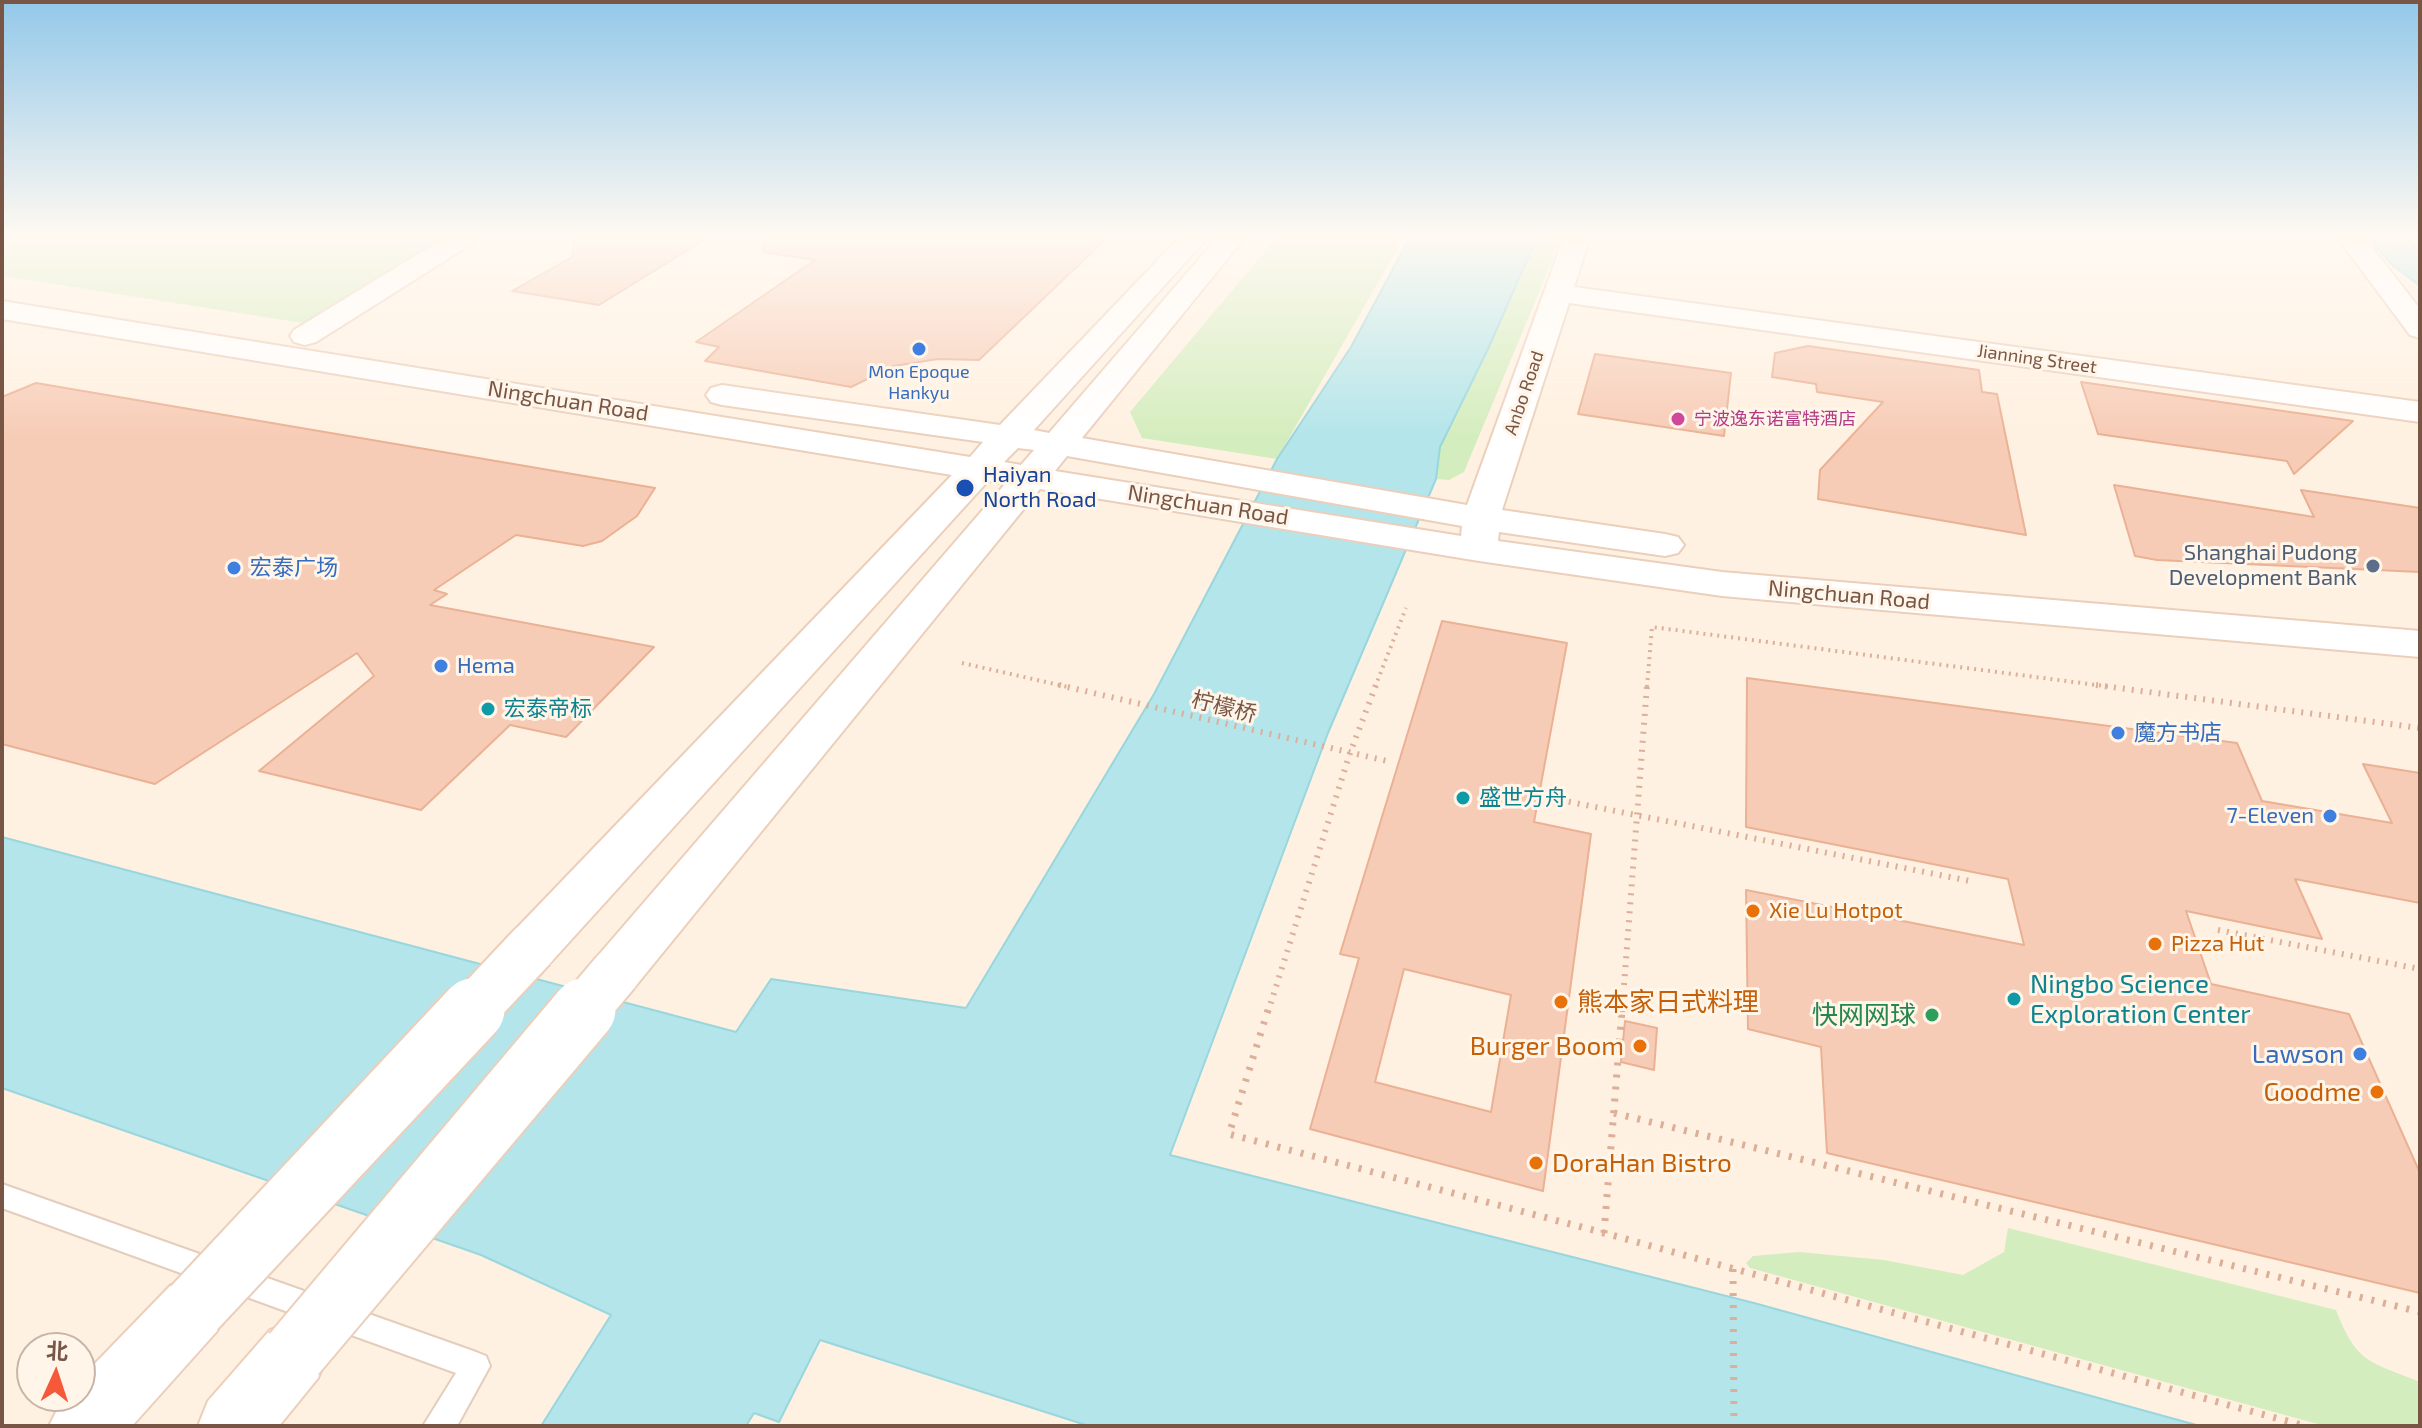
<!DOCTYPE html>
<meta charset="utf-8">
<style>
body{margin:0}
#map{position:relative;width:2422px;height:1428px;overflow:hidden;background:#fff1e1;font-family:"Exo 2","Noto Sans SC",sans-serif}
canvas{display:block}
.frame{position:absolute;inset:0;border:4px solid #785545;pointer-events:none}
.north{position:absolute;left:16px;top:1332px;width:80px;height:80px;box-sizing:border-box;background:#fff5e9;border:2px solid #c9b5a7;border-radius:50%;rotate:3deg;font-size:22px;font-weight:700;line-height:32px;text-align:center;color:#785545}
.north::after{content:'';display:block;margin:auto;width:28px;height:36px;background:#f55939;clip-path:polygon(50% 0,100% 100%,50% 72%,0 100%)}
</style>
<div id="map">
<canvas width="2422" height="1428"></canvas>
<div class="frame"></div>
<div class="north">北</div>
</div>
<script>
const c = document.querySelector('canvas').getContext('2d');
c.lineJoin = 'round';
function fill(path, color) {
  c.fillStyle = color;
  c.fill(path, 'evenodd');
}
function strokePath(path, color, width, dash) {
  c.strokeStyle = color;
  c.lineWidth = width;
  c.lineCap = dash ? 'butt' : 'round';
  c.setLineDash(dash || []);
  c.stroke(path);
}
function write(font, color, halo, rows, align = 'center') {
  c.font = font + ' "Exo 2","Noto Sans SC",sans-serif';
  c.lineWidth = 6;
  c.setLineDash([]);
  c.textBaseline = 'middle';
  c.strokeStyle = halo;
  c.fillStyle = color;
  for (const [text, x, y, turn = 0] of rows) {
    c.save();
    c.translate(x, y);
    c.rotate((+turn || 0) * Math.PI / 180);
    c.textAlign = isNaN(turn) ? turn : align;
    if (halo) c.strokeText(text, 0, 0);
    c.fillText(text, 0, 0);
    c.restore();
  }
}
fill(new Path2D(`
 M2,237H446L303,323L2,276Z
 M1277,237H1404L1277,459L1142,438L1130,412Z
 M1537,237H1562L1464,472L1449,480L1436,479L1440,447L1488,349Z
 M2008,1228L2336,1310C2357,1364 2369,1361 2420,1382V1426H2325L1750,1268L1746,1263L1753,1256L1799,1252L1884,1260L1963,1275L2004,1252Z`), '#d4edbe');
const water = new Path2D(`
 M1410,237H1537L1488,349L1440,447L1436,479L1328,733L1170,1155L1754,1303L2200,1426H1089L820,1340L779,1422L754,1413L746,1426H541L611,1315L481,1255L2,1088V837L736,1032L771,979L966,1008L1154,694L1277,459L1351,347Z
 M2369,237H2408L2420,251V286L2391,264Z`);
fill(water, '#b3e5ea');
strokePath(water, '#99d6dd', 2);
const building = new Path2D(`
 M574,237H709L599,305L512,291L572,257Z
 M764,237H1108L979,360L938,359L894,366L851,387L705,361L719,347L696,342L815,260L763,252Z
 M1808,346L1979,370L1982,392L1997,394L2026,535L1818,499L1820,470L1883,402L1817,392L1816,384L1772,377L1775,353Z
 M1595,354L1731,373L1724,436L1578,414Z
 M2081,382L2353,421L2294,474L2287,461L2098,434Z
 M36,383L655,488L637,516L602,541L583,546L516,535L434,590L447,594L430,605L654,647L566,737L510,725L421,810L259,771L374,676L357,653L155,784L2,744V397Z
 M2114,485L2314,517L2301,490L2420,508V572L2157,560L2135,556Z
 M1442,621L1567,643L1534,822L1591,834L1543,1191L1310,1129L1359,958L1340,954ZM1404,969L1511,995L1491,1112L1375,1082Z
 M1747,678L2237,743L2262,801L2392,823L2363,764L2420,773V903L2295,879L2322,939L2186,911L2211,984L2349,1014L2420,1173V1293L1827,1153L1821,1047L1748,1029L1746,890L2024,945L2008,879L1746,827Z
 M1625,1021L1657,1028L1654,1070L1621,1062Z`);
fill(building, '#f7ccb6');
strokePath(building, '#ebb194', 2);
const lane = new Path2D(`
 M2,1184L476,1352L486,1356L490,1366L457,1426H423L456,1373L2,1208Z`);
const secondary = new Path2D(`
 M446,237H477L473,243L316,342L305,345L294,342L290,336L294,330Z
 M1180,237H1208L1034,430L1049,433L1218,237H1245L1082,438L1467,505L1564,237H1590L1574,287L2420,402V422L1569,303L1502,510L1665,534L1678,537L1684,545L1678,553L1665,556L1499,532L1498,541L1722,572L2420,631V657L1722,596L1479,561L1040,489L634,988L615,995L596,988L588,973L596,958L1005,484L988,481L551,962L532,968L513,962L506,947L513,932L952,475L2,319V301L970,457L983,442L722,405L711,402L706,395L711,388L722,385L1000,425ZM1018,448L1034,450L1021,465L1004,462ZM1067,456L1462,526L1461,536L1055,471Z
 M2337,237H2364L2420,309V338L2410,335Z
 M194,1275L217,1285L227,1308L217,1331L132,1426H49L64,1396H80V1379L171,1285Z
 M294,1320L318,1330L328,1354L318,1378L279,1426H198L208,1401L270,1330Z`);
strokePath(lane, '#e4cdbc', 4);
strokePath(secondary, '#ebcfbb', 4);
strokePath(new Path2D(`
 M962,663L1068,687
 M1375,687L1406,608
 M1647,687L1652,627L2112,687`), '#dcaf99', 4, [2, 5]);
strokePath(new Path2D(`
 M1059,685L1387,761
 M2096,685L2420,728
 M1560,800L1975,882
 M2218,930L2420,969
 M1268,1012L1350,753L1376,685
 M1622,1012L1647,685`), '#dcaf99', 6, [2, 7]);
strokePath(new Path2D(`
 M1268,1010L1229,1134L1604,1233L2305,1426
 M1614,1113L2420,1312
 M1604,1233L1622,1010
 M1733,1269L1734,1426`), '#dcaf99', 7, [3, 9]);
fill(lane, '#fff');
fill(secondary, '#fff');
const secondaryBridgeFar1 = new Path2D(`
 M471,1012L532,947
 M582,1012L615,973`);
const secondaryBridge = new Path2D(`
 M194,1308L473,1010
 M294,1354L584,1010`);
strokePath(secondaryBridgeFar1, '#ebcfbb', 53, []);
strokePath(secondaryBridge, '#ebcfbb', 67, []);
strokePath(secondaryBridgeFar1, '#fff', 49);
strokePath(secondaryBridge, '#fff', 63);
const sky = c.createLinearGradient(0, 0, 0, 437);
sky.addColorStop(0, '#93c8e9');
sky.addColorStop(0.54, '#fff9f2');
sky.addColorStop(1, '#fff9f200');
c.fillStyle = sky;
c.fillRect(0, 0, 2422, 437);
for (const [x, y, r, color] of [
 [919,349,8,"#3f7fe0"],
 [1678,419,8,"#d1479c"],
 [965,488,10,"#1a4fb4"],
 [2373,566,8,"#5c6f8a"],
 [234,568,8,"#3f7fe0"],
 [441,666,8,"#3f7fe0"],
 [488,709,8,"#0f9aa8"],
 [2118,733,8,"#3f7fe0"],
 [1463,798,8,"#0f9aa8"],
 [2330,816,8,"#3f7fe0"],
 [1753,911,8,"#e8710a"],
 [2155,944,8,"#e8710a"],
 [2014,999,8,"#0f9aa8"],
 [1561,1002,8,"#e8710a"],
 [1932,1015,8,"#2e9e5b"],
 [1640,1046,8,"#e8710a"],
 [2360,1054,8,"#3f7fe0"],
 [2377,1092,8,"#e8710a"],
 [1536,1163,8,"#e8710a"]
]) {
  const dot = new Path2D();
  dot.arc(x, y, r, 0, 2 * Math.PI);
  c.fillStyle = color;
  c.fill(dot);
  strokePath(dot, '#fff5e9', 3);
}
write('18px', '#785545', '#fff5e9', [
 ["Jianning Street",2037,359,8],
 ["Anbo Road",1524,393,-71]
]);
write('18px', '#366cbe', '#fff5e9', [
 ["Mon Epoque",919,372],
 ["Hankyu",919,393]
]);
write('18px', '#b23c85', '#fff5e9', [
 ["宁波逸东诺富特酒店",1694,419]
], 'left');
write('22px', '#785545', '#fff5e9', [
 ["Ningchuan Road",568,401,9],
 ["Ningchuan Road",1208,505,9],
 ["Ningchuan Road",1849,595,5],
 ["柠檬桥",1224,707,14]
]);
write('22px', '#164399', '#fff5e9', [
 ["Haiyan",983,475],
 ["North Road",983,500]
], 'left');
write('22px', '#4e5e75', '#fff5e9', [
 ["Shanghai Pudong",2357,553],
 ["Development Bank",2357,578]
], 'right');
write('22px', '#366cbe', '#fff5e9', [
 ["宏泰广场",250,568],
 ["Hema",457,666],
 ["魔方书店",2134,733],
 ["7-Eleven",2314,816,"right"]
], 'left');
write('22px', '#0d838f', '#fff5e9', [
 ["宏泰帝标",504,709],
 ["盛世方舟",1479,798]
], 'left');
write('22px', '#c56008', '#fff5e9', [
 ["Xie Lu Hotpot",1769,911],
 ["Pizza Hut",2171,944]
], 'left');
write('26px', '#0d838f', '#fff5e9', [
 ["Ningbo Science",2030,984],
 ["Exploration Center",2030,1014]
], 'left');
write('26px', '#c56008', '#fff5e9', [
 ["熊本家日式料理",1577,1002],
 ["Burger Boom",1624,1046,"right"],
 ["Goodme",2361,1092,"right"],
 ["DoraHan Bistro",1552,1163]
], 'left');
write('26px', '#27864d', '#fff5e9', [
 ["快网网球",1916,1015]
], 'right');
write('26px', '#366cbe', '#fff5e9', [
 ["Lawson",2344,1054]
], 'right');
</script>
